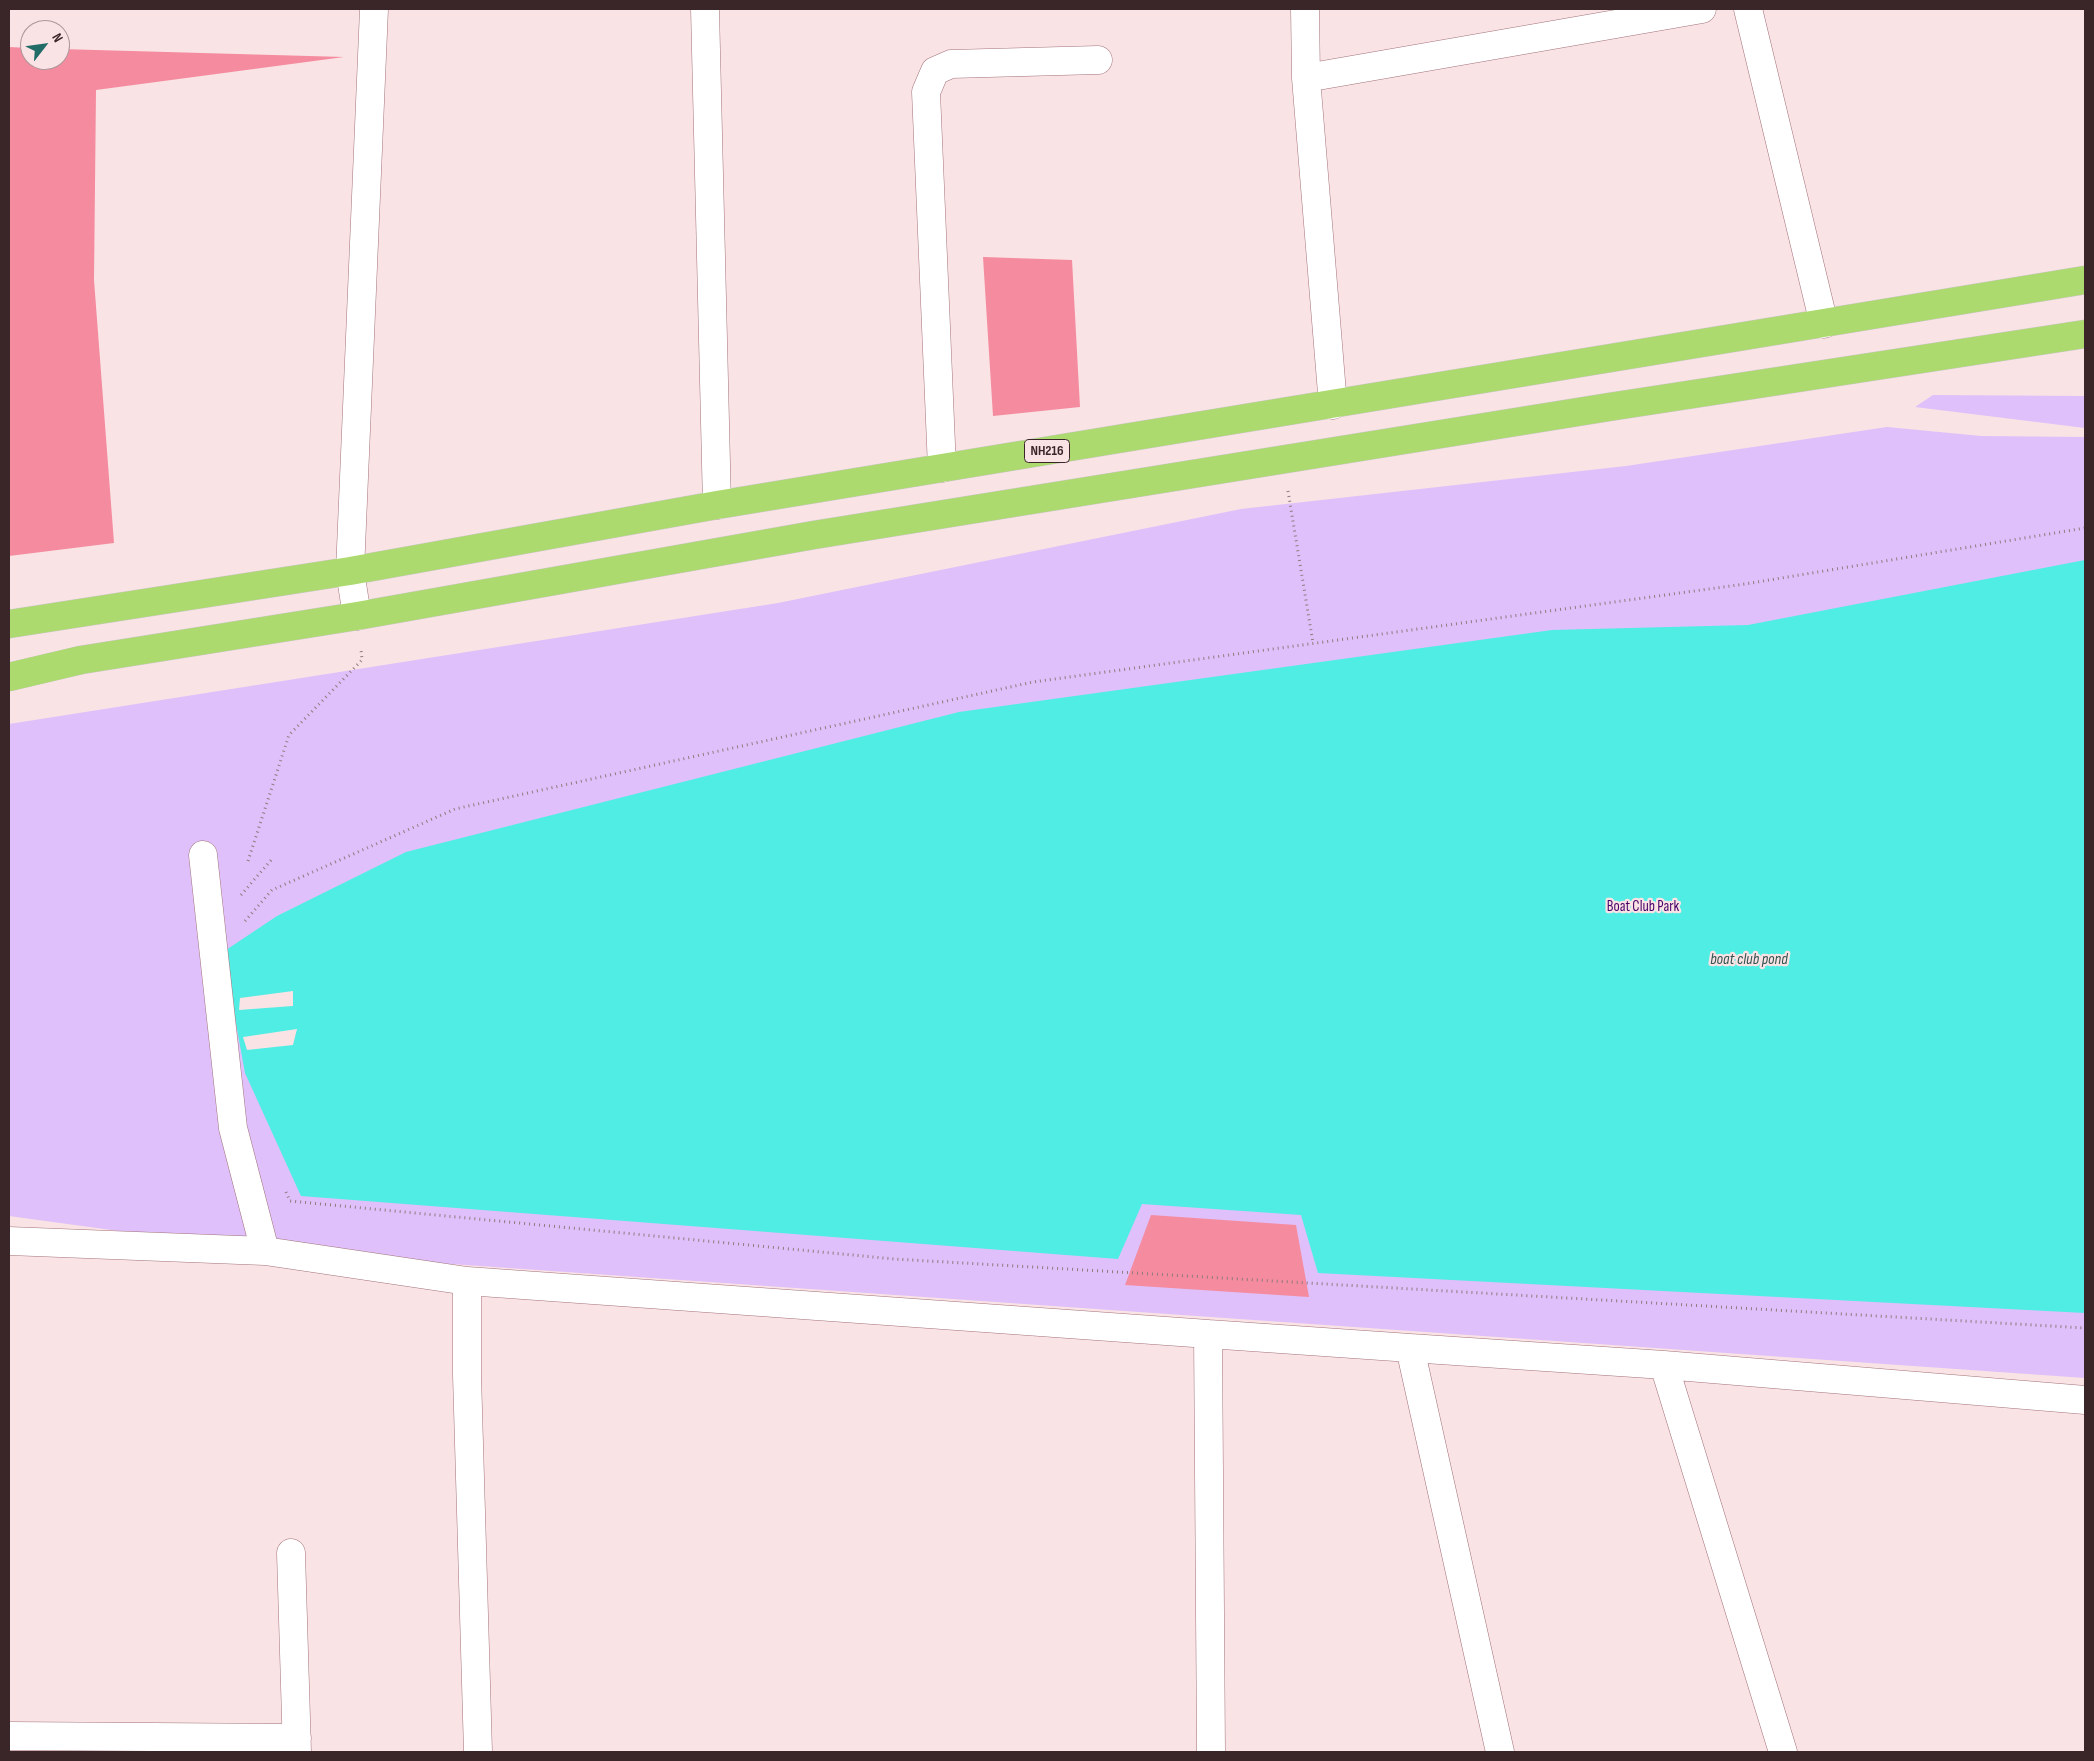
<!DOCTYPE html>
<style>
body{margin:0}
#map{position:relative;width:2094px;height:1761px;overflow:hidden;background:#f9e3e5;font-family:"Sofia Sans Condensed",sans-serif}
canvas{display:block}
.frame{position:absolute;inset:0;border:10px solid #3a2629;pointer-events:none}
.north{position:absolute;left:20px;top:20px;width:50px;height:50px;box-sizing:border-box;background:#f9e3e5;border:1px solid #ad979a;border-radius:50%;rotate:60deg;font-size:14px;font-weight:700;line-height:20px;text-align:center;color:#3a2629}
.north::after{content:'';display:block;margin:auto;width:18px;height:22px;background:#226c68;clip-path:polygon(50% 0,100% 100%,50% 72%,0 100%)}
</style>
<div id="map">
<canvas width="2094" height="1761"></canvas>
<div class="frame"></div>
<div class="north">N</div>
</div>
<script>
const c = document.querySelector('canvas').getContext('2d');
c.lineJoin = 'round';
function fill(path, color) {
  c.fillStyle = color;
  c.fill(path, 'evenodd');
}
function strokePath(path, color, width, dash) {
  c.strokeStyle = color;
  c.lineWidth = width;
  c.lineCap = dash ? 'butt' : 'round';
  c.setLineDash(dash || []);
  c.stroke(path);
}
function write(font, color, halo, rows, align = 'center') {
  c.font = font + ' "Sofia Sans Condensed",sans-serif';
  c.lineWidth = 4.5;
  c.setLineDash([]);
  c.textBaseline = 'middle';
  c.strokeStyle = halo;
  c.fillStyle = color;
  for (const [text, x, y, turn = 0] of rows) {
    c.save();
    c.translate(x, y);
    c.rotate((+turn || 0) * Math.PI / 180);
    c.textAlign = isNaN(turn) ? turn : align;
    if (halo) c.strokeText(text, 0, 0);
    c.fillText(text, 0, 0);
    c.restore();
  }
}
fill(new Path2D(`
 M1933,395L2085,396V428L1915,407Z
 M1887,427L1981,436L2085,437V1378L265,1251L9,1216V724L778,603L1241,509L1626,466Z`), '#dfc0fa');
fill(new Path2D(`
 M2085,560V1313L1318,1273L1301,1215L1142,1204L1118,1259L301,1196L245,1073L223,952L277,916L406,852L959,712L1552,630L1748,625Z`), '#4fede3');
fill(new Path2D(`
 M293,991V1006L239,1010L240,998Z
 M297,1029L293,1045L247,1050L243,1037Z`), '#f9e3e5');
fill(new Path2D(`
 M9,47L30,48V60H60V49L344,57L96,90L94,280L114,543L9,556Z
 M983,257L1072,260L1080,407L993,416Z
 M1151,1215L1296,1225L1309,1297L1125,1285Z`), '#f58b9e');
const minor = new Path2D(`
 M705,9L717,505
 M1305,9L1306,78L1333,405
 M1748,9L1824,324
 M1306,78L1702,9
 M942,468L926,92L935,71L951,64L1098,60
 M357,616L350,571L374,9
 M203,855L233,1128L265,1251
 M9,1241L265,1251L467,1281
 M1664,1365L1783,1752
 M291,1553L297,1752
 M9,1736L297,1738
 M478,1752L467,1375V1281L1208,1334
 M1211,1752L1208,1334L1410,1348
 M1500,1752L1410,1348L1664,1365L2085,1400`);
const trunk = new Path2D(`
 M9,624L350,571L717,505L2085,280
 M9,677L81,660L357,616L814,535L1609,407L2085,334`);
strokePath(minor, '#a3737a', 29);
strokePath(trunk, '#ccc7c7', 29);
strokePath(new Path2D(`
 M1288,491L1313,643
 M248,861L289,735L362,660L361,649
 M241,895L272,859
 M245,921L272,890L455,809L1033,682L1745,584L2085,528
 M286,1192L290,1201L894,1259L2085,1328`), '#907b7e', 3, [1, 4]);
strokePath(minor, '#fff', 28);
strokePath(trunk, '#acda6e', 28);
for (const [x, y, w] of [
 [1047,451,45]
]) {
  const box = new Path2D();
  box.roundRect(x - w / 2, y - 11.5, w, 23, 4);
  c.fillStyle = '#f9e3e5';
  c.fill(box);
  strokePath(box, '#3a2629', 1);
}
write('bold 14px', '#3a2629', null, [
 ["NH216",1047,451]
]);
write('15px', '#450067', '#f9e3e5', [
 ["Boat Club Park",1643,907]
]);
write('italic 16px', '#335451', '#f9e3e5', [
 ["boat club pond",1749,960]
]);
</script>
